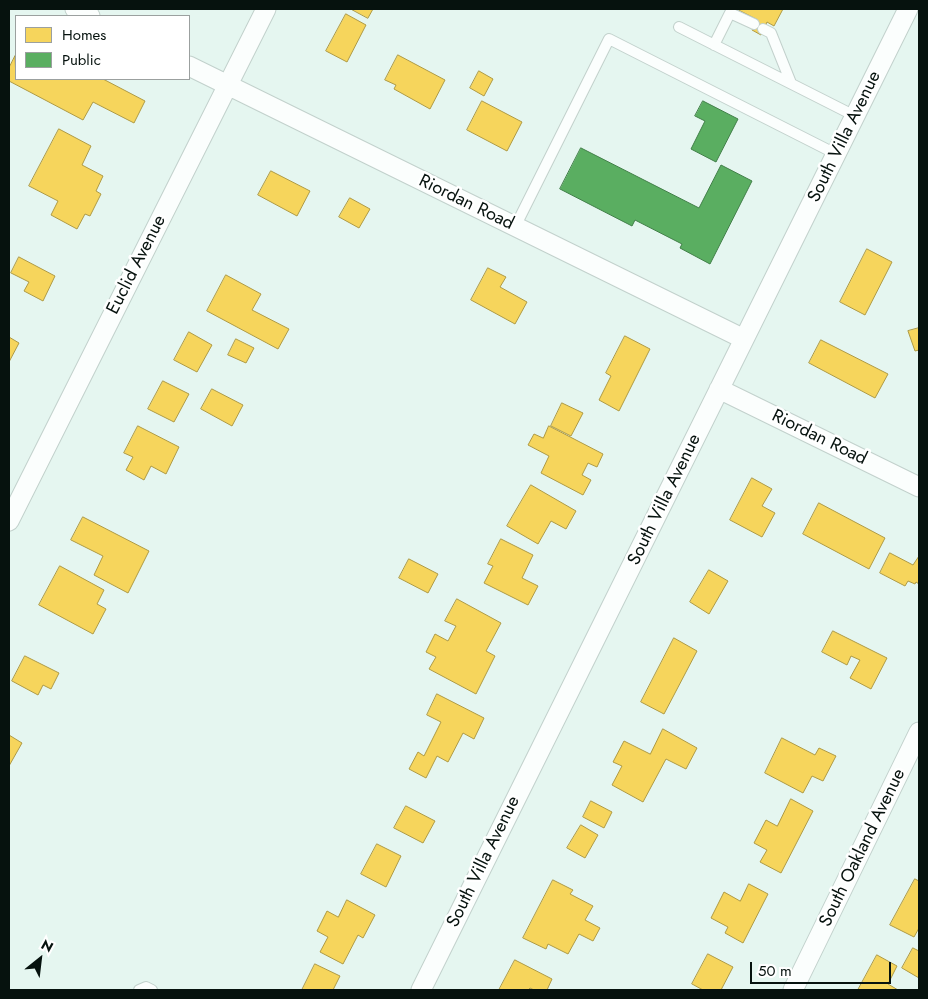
<!DOCTYPE html>
<style>
body{margin:0}
#map{position:relative;width:928px;height:999px;overflow:hidden;background:#e5f6f0;font-family:Jost,sans-serif}
canvas{display:block}
.frame{position:absolute;inset:0;border:10px solid #06120e;pointer-events:none}
.legend{position:absolute;left:15px;top:15px;width:175px;height:65px;box-sizing:border-box;background:#fff;border:1px solid #9ba09f;margin:0;padding:6px 9px;list-style:none;font-size:15px;color:#06120e}
.legend li{display:flex;align-items:center;gap:10px;height:25px}
.legend b{width:25px;border:1px solid #9ba09f}
.north{position:absolute;left:15px;top:934px;width:50px;height:50px;-webkit-text-stroke:4px #fff;paint-order:stroke;rotate:29deg;font-size:14px;font-weight:700;line-height:20px;text-align:center;color:#06120e}
.north::after{content:'';display:block;margin:auto;width:18px;height:22px;background:#06120e;clip-path:polygon(50% 0,100% 100%,50% 72%,0 100%)}
.scale{position:absolute;left:750px;top:962px;width:141px;height:22px;box-sizing:border-box;border:2px solid #06120e;border-top:0;padding-left:6px;font-size:15px;line-height:18px;white-space:nowrap;color:#06120e;-webkit-text-stroke:4px #fff;paint-order:stroke}
</style>
<div id="map">
<canvas width="928" height="999"></canvas>
<div class="frame"></div>
<ul class="legend">
<li><b style="height:14px;background:#f6d55c"></b>Homes</li>
<li><b style="height:14px;background:#5aae61"></b>Public</li>
</ul>
<div class="north">N</div>
<div class="scale">50 m</div>
</div>
<script>
const c = document.querySelector('canvas').getContext('2d');
c.lineJoin = 'round';
function fill(path, color) {
  c.fillStyle = color;
  c.fill(path, 'evenodd');
}
function strokePath(path, color, width, dash) {
  c.strokeStyle = color;
  c.lineWidth = width;
  c.lineCap = dash ? 'butt' : 'round';
  c.setLineDash(dash || []);
  c.stroke(path);
}
function write(font, color, halo, rows, align = 'center') {
  c.font = font + ' Jost,sans-serif';
  c.lineWidth = 5;
  c.setLineDash([]);
  c.textBaseline = 'middle';
  c.strokeStyle = halo;
  c.fillStyle = color;
  for (const [text, x, y, turn = 0] of rows) {
    c.save();
    c.translate(x, y);
    c.rotate((+turn || 0) * Math.PI / 180);
    c.textAlign = isNaN(turn) ? turn : align;
    if (halo) c.strokeText(text, 0, 0);
    c.fillText(text, 0, 0);
    c.restore();
  }
}
const homes = new Path2D(`
 M351,9H373L368,18Z
 M737,9H783L774,26L767,22L761,35L752,30L757,20Z
 M346,14L366,25L347,62L326,51Z
 M398,55L445,80L430,109L394,89L396,85L385,80Z
 M15,56L16,79H103L145,101L134,123L93,102L83,120L9,81V68Z
 M479,71L493,79L484,96L470,88Z
 M482,101L522,122L507,151L467,130Z
 M59,129L91,146L82,165L103,176L96,191L101,194L90,216L85,214L77,229L51,215L58,201L29,186Z
 M271,171L310,191L297,216L258,195Z
 M350,198L370,209L359,228L339,217Z
 M867,249L892,262L865,315L840,302Z
 M19,257L55,276L43,301L24,291L29,282L11,273Z
 M488,268L506,277L500,287L527,302L515,324L471,300Z
 M226,275L261,294L252,310L289,329L278,349L207,311Z
 M919,328V350L915,351L908,331Z
 M189,332L212,345L197,372L174,360Z
 M625,336L650,349L619,411L599,400L611,376L606,373Z
 M9,337L19,343L9,362Z
 M236,339L254,348L246,363L228,355Z
 M821,340L888,374L875,398L809,363Z
 M163,381L189,394L174,422L148,409Z
 M212,389L243,405L232,426L201,409Z
 M562,403L583,413L571,436L551,426Z
 M138,426L179,447L166,474L151,466L144,480L126,470L133,457L124,453Z
 M549,426L603,454L597,467L588,463L582,475L591,480L583,495L541,473L549,456L528,445L534,434L543,438Z
 M752,478L772,489L762,506L775,513L762,537L730,520Z
 M531,485L576,511L566,529L551,521L538,544L507,526Z
 M819,503L885,538L869,569L803,534Z
 M83,517L149,551L128,593L94,575L103,556L71,540Z
 M501,539L533,555L522,578L538,586L528,605L484,583L493,566L488,564Z
 M890,553L913,565L919,556V584L916,582L915,584L908,581L905,586L880,573Z
 M409,559L438,574L428,593L399,578Z
 M60,566L104,590L97,604L106,609L93,634L39,605Z
 M709,570L728,581L709,614L690,602Z
 M457,599L501,623L486,651L495,656L476,694L429,669L436,657L426,652L435,634L448,641L456,626L445,621Z
 M833,631L887,658L871,689L850,678L860,660L851,656L847,665L822,652Z
 M674,638L697,651L664,714L641,702Z
 M25,656L59,673L51,689L43,685L38,695L12,681Z
 M437,694L484,718L474,739L463,733L448,762L437,756L426,778L409,769L418,752L424,756L441,722L427,715Z
 M663,729L697,748L686,769L666,759L643,802L612,785L622,766L613,762L624,741L650,754Z
 M9,735L22,743L9,766Z
 M782,738L815,755L819,748L836,756L823,781L812,776L803,793L765,773Z
 M791,799L813,811L781,873L760,862L767,850L754,843L766,820L777,826Z
 M591,801L612,812L604,828L583,817Z
 M406,806L435,821L423,843L394,828Z
 M581,825L598,835L585,858L567,848Z
 M377,844L401,856L386,887L361,874Z
 M915,879L919,881V928L914,937L890,925Z
 M553,880L573,890L570,894L593,906L585,920L600,928L593,941L579,934L568,954L548,944L546,949L523,938Z
 M749,884L768,894L743,943L725,933L728,927L711,918L724,892L740,901Z
 M347,900L375,915L363,938L358,935L343,964L320,952L328,937L317,931L327,911L338,917Z
 M913,948L919,951V978L902,968Z
 M708,954L733,967L721,990H703L692,984Z
 M877,955L897,966L888,984L898,990H858Z
 M515,960L552,979L547,990H534L530,988L528,990H499Z
 M315,964L340,976L333,990H302Z`);
fill(homes, '#f6d55c');
strokePath(homes, '#ae9a45', 1);
const public = new Path2D(`
 M703,101L738,119L716,162L691,149L705,121L695,116Z
 M581,148L699,208L721,165L752,181L710,264L680,248L682,244L635,220L632,226L560,189Z`);
fill(public, '#5aae61');
strokePath(public, '#417f48', 1);
const lane = new Path2D(`
 M679,27L855,116
 M763,29L771,33L791,83
 M714,45L730,13L754,24
 M515,227L609,39L836,154
 M139,990L146,987L152,990`);
const street = new Path2D(`
 M75,9L90,16
 M189,66L744,339
 M719,389L919,487
 M9,521L266,9
 M421,990L908,9
 M793,990L919,732`);
strokePath(lane, '#c2d1cc', 12);
strokePath(street, '#c2d1cc', 21);
strokePath(lane, '#fbfefd', 10);
strokePath(street, '#fbfefd', 19);
write('18px', '#06120e', '#fff', [
 ["South Villa Avenue",845,137,-64],
 ["Riordan Road",466,203,26],
 ["Euclid Avenue",137,265,-63],
 ["Riordan Road",819,438,26],
 ["South Villa Avenue",665,500,-64],
 ["South Oakland Avenue",863,848,-64],
 ["South Villa Avenue",484,862,-64]
]);
</script>
